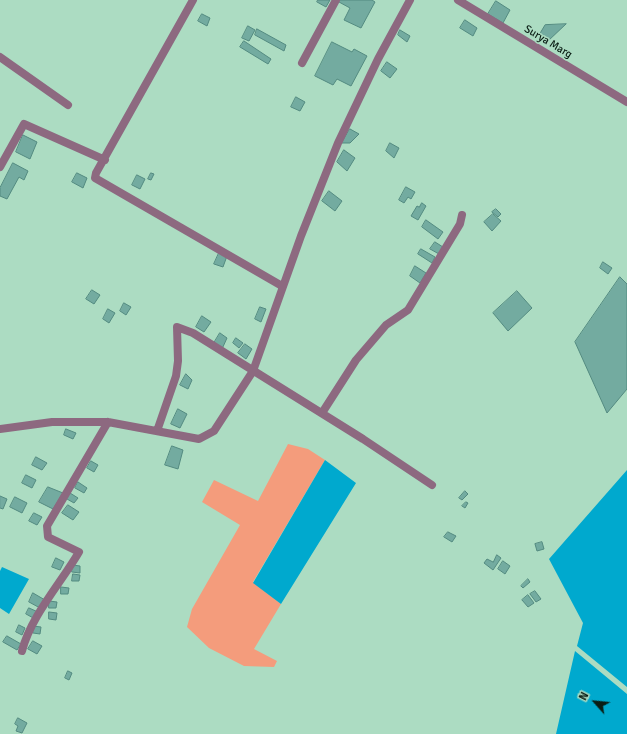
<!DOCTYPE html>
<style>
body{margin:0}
#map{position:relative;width:627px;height:734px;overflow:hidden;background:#acdcc2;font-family:Signika,sans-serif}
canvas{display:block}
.north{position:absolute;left:575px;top:682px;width:40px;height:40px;-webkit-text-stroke:3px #acdcc2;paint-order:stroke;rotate:297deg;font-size:11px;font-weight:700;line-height:16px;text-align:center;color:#0a1d14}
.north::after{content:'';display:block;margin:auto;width:14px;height:18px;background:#0a1d14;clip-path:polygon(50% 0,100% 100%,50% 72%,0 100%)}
</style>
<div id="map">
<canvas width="627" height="734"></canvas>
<div class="north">N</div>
</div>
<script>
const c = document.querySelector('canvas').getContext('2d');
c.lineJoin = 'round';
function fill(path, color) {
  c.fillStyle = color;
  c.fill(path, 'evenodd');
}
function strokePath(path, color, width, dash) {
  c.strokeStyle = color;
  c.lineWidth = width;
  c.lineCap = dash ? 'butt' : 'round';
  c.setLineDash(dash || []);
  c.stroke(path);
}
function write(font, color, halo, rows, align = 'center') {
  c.font = font + ' Signika,sans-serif';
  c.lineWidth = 3;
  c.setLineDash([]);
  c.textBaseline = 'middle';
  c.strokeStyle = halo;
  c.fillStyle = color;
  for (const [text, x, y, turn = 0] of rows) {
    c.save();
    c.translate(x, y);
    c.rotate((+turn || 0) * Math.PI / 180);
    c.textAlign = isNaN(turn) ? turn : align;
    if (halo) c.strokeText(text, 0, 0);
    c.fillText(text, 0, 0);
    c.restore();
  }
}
fill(new Path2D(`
 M288,444L308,449L325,460L253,582L281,604L254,649L277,661L274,667L244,666L209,648L187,627L192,609L240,525L202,502L214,480L258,501Z`), '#f49c7c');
fill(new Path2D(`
 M325,460L356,483L281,604L253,583Z
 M627,470V687L577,646L583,623L549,559Z
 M2,567L29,579L9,614L0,608V571Z
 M575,651L627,694V734H556Z`), '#00a9ce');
const building = new Path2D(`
 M318,0H330L326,7L317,2Z
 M340,0H372L375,2L361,28L344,20L350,8L339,2Z
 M496,1L510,10L503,23L488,14Z
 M202,14L210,18L207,26L198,21Z
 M465,20L477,28L473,36L460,28Z
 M566,24L548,41L539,35L545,25Z
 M248,26L255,30L249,41L242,38Z
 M257,29L286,45L284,51L255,35Z
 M400,30L410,36L407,42L398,35Z
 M244,41L271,59L268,64L240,47Z
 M332,42L352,52L354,49L367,56L351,86L337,79L333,85L315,76Z
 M387,62L397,69L390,78L381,71Z
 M296,97L305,102L300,111L291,107Z
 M350,129L359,134L350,143H342Z
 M23,135L37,142L30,159L16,152Z
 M390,143L399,148L394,158L386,151Z
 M344,150L355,158L347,171L337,162Z
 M13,163L28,171L24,180L19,177L7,199L0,196V188Z
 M77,173L87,178L83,188L72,182Z
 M151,173L154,174L151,180L148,179Z
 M137,175L145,179L140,189L132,185Z
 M406,187L415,192L411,199L408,197L404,203L399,200Z
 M329,191L342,201L335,211L322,201Z
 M422,203L426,206L418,220L411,216L417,206L419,207Z
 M496,209L501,214L498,217L492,212Z
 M493,214L501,221L492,231L484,222Z
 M426,220L443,232L438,239L422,227Z
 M435,242L443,247L439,254L430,249Z
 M421,249L435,257L432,263L418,254Z
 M219,253L227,256L223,267L214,264Z
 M603,262L612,268L608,274L600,268Z
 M415,266L426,273L420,283L410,276Z
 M620,277L627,284V389L607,413L575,342Z
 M92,290L100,295L94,304L86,299Z
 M517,291L532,308L508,331L493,313Z
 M124,303L131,307L126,315L120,311Z
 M260,307L266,309L261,322L255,319Z
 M108,309L115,313L109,323L103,319Z
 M202,316L211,322L204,332L196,327Z
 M220,333L227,338L222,349L214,343Z
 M236,338L243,343L239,348L233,343Z
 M245,344L252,349L246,359L238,353Z
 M186,374L192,380L188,389L180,385Z
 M178,409L187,414L180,428L171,424Z
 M66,429L76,433L73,439L64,435Z
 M172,446L183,450L178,469L165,465Z
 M36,457L47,463L42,470L32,465Z
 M91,461L98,465L94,472L87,468Z
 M26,475L36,480L32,488L22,483Z
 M78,482L87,488L84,493L75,488Z
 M48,487L63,493L53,509L39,502Z
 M465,491L468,494L462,500L459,498Z
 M70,493L78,498L74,503L67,499Z
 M0,496L7,499L3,509L0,508Z
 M15,497L27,503L22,513L10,507Z
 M466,502L468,503L465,508L462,506Z
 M68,505L79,512L73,520L62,513Z
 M34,513L42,517L37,525L29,521Z
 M448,532L456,536L452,542L444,537Z
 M542,542L544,549L537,551L535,544Z
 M497,555L501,558L493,570L484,563L487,559L493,562Z
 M56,558L64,562L60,570L52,567Z
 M503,561L510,566L505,574L498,569Z
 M73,565L80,566V573L72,572Z
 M73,574L80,575L79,581H72Z
 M528,579L530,582L523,588L521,586Z
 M61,587L69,588L68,594H61Z
 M535,591L541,599L536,602L530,594Z
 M33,593L45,600L40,608L29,602Z
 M528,595L534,603L528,607L522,600Z
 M49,601L57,602L56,608H49Z
 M29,608L38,612L35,619L26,614Z
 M49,612L57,613L56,620L49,619Z
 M19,625L25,628L22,635L16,632Z
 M33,626L41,627L40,634L33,633Z
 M7,636L21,644L17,650L3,642Z
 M33,641L42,646L37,654L28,649Z
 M68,671L72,673L69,680L65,678Z
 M18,718L27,723L22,733L16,731L18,726L15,724Z`);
fill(building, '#73aba0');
strokePath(building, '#538a80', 1);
strokePath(new Path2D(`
 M193,0L96,173L95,178L282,286
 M458,0L627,102
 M0,57L68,105
 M302,63L336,0
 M0,167L24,124L105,160
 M322,413L356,360L386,325L408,310L460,224L462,215
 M0,429L52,422H108L199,439L214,431L253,371L301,236L338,143L378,59L410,0
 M157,431L176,376L178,361L177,327L193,333L363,439L432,485
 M22,651C31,616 61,583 79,552L48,537L47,526L108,422`), '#8d6980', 8);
write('11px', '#0a1d14', '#acdcc2', [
 ["Surya Marg",548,42,31]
]);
</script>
